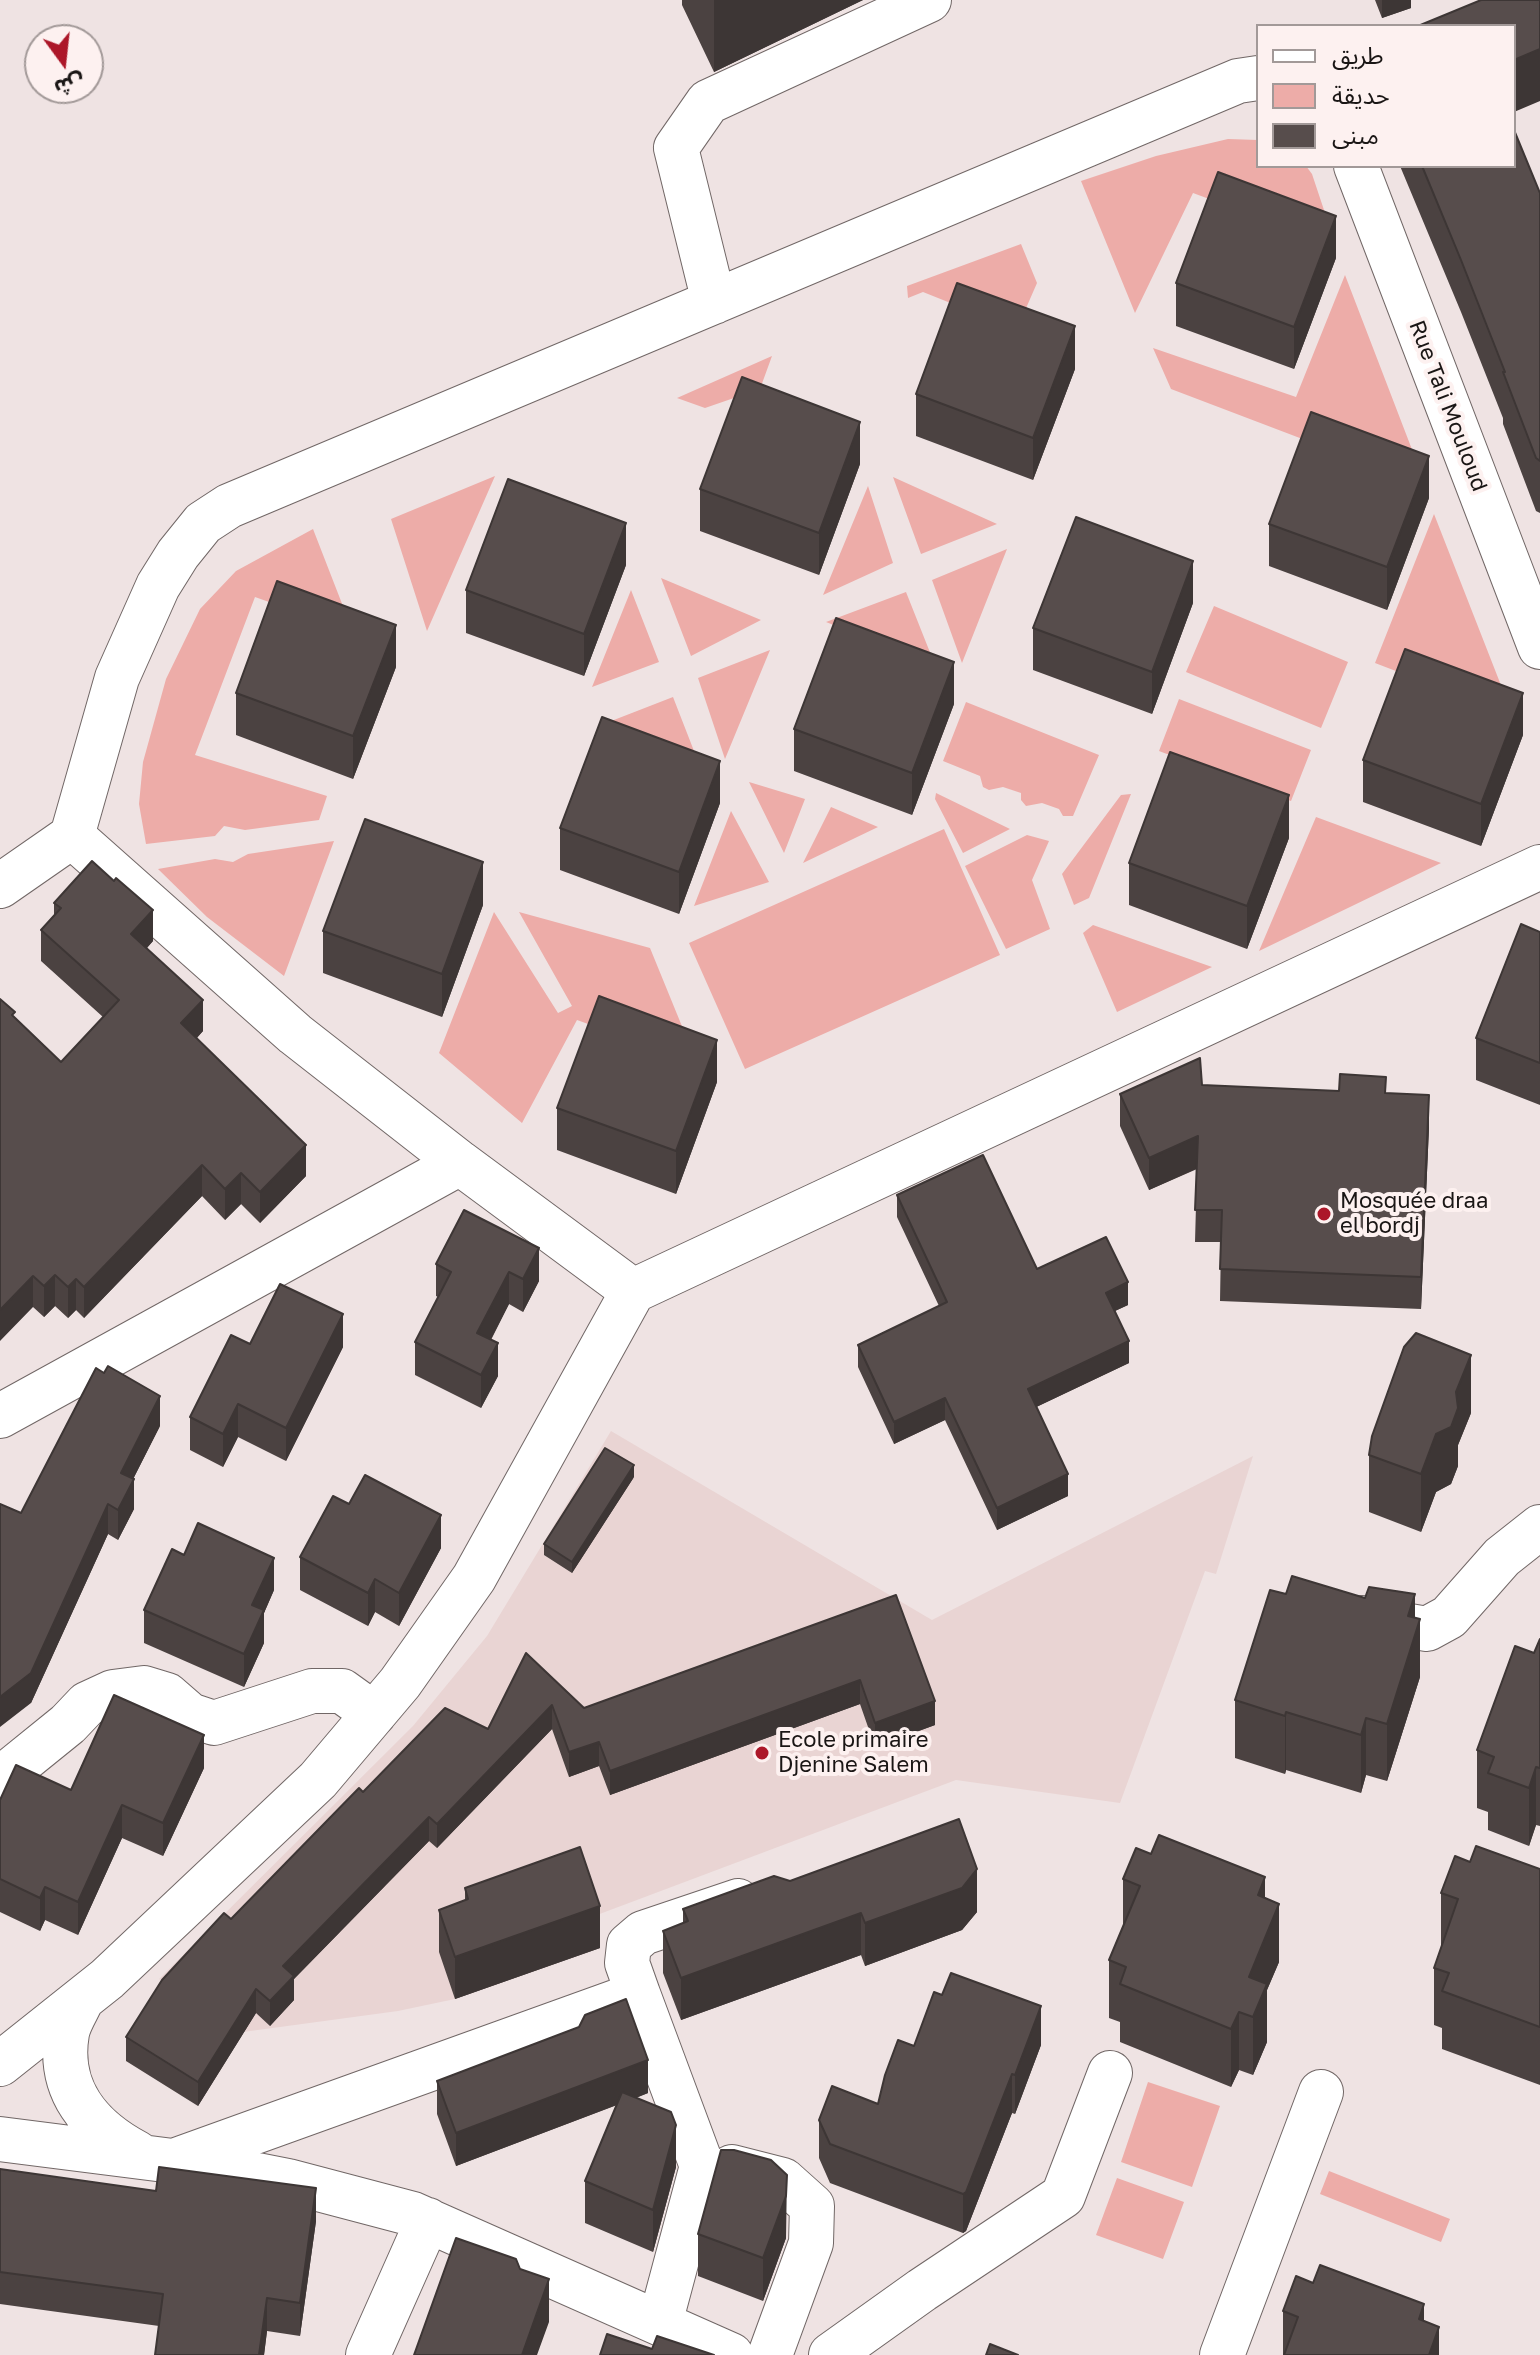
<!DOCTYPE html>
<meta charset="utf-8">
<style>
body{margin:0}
#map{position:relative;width:1540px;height:2355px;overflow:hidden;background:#efe3e3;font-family:"Golos Text","Noto Sans Arabic",sans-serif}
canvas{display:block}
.legend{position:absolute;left:1256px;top:24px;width:260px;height:144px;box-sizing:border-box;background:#fdf1f0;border:2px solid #a29998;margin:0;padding:10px 14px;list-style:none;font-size:24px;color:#1a1615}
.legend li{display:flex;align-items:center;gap:16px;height:40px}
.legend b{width:40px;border:2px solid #a29998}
.north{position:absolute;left:24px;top:24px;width:80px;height:80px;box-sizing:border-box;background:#fdf1f0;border:2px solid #a29998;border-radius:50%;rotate:165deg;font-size:22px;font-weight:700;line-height:32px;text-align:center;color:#1a1615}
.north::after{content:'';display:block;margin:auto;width:28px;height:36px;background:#ac1729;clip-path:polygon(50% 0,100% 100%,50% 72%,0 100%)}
</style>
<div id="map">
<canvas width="1540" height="2355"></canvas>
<ul class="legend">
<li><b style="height:10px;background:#fff"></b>طريق</li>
<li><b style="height:22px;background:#edaca8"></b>حديقة</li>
<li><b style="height:22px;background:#574d4c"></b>مبنى</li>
</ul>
<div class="north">ش</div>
</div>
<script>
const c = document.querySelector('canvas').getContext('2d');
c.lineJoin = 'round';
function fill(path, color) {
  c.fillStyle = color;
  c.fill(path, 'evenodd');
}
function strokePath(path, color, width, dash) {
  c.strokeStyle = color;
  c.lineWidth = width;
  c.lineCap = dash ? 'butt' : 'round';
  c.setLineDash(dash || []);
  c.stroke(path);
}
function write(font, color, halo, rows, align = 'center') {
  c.font = font + ' "Golos Text",sans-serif';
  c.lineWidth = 8;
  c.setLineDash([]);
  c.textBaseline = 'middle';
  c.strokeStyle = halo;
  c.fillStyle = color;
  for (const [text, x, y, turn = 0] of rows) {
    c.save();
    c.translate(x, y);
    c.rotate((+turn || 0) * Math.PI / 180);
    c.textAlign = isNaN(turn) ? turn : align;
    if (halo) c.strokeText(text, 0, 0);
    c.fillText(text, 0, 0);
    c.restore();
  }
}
fill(new Path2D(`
 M611,1431L932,1620L1253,1456L1216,1574L1205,1571L1120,1803L956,1780L589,1918L600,1948L455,1999L398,2011L243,2032L159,1979L413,1726L487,1636Z`), '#e9d4d3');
fill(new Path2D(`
 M1228,139L1258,140V166H1306L1312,174L1336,246L1193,193L1135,313L1081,181L1156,156Z
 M1021,244L1037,283L1020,322L953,304L923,292L908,298L907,286Z
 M1345,275L1426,486L1171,389L1153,348L1296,397Z
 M772,356L760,389L705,408L677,398Z
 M495,476L427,631L391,519Z
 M893,477L997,524L921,554Z
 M868,486L893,563L823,595Z
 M1434,514L1513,716L1375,663Z
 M313,529L353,632L255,597L195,755L327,796L319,820L245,830L224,826L215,836L146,844L139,804L143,762L166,679L200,609L236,571Z
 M1007,549L962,663L932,580Z
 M661,578L761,620L691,656Z
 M631,590L659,662L592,687Z
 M906,592L935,665L826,622Z
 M1214,606L1348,662L1321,728L1186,672Z
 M770,650L725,759L698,678Z
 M673,697L701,769L601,725Z
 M1179,699L1311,750L1291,801L1159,751Z
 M966,702L1099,755L1073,816H1063L1059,809L1042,803L1026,806L1021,800V793L1003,787L989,790L983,787L980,776L943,761Z
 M749,782L805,799L784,853Z
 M936,793L1010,829L963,853L935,799Z
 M1131,794L1089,898L1074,905L1062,874L1121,795Z
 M831,807L878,827L803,863Z
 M731,811L769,882L694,906Z
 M1316,817L1441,863L1259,951Z
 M944,829L1000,955L745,1069L689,943Z
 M1027,835L1049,841L1032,880L1050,929L1006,949L965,866Z
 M334,841L284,976L207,917L158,869L215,859L233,862L248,854Z
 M494,912L558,1013L572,1006L519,912L650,948L697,1063L577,1020L522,1123L439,1053Z
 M1093,925L1212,967L1117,1012L1083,933Z
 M1148,2082L1220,2106L1192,2187L1121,2162Z
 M1329,2171L1450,2219L1441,2242L1320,2194Z
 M1117,2178L1184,2202L1163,2259L1096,2235Z`), '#edaca8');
const minor = new Path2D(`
 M1356,166L1540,647
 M714,302L676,148L708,102L929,0
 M0,886L72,836
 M460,1163L295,1034L72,836L117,678L158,586L178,554L203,523L229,506L1238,81L1258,78
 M633,1291L1540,867
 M0,1416L460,1163L633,1291L474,1578L400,1683L318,1780L107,1979L0,2064
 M1362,1618L1427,1629L1449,1617L1502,1557L1540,1527
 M0,1779L68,1724L87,1704L113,1692L144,1688L167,1695L190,1715L214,1723L312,1691H342L374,1714
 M638,1994L702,2166L660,2323
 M82,1999C77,2010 69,2022 67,2033C57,2090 90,2128 137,2153
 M0,2139L212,2166L288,2181L413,2214L731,2355
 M174,2161L638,1994L627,1963L629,1945L643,1933L738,1901
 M732,2167L783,2180L812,2206L811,2243L770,2355
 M368,2355L428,2220
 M831,2355L922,2290L1063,2196L1110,2073
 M1222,2355L1321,2092`);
strokePath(minor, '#716766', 46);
strokePath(minor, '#fff', 44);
fill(new Path2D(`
 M682,0H863L714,72L682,5Z
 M1375,0H1411V8L1382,18Z
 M1400,166H1514L1540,193V513L1536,511L1503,424V418L1461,312Z
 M1336,258L1294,369L1176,326V283Z
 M1075,369L1033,480L916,436V394Z
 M860,464L819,575L700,531V489Z
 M1429,498L1387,610L1269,566V524Z
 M626,565L584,676L466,633V590Z
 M1193,603L1152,714L1033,670V628Z
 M396,667L353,779L236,735V693Z
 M954,704L912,815L794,771V729Z
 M1523,735L1481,846L1363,802V760Z
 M720,803L679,914L560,870V828Z
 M1289,838L1247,949L1129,905V863Z
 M54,903L153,941L147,948L203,1031L197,1038L306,1176L260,1223L241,1204L225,1220L202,1196L84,1318L76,1310L68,1318L55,1306L44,1317L33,1307L15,1018L61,1062L103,1017L41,961V930L54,915Z
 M483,905L442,1017L323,973V931Z
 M1540,932V1105L1476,1080V1038Z
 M717,1082L676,1194L557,1150V1108Z
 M1202,1085L1386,1093L1429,1127L1421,1309L1220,1301L1221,1242H1195L1197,1169L1149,1190L1120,1126V1094Z
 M897,1195L1037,1269L1128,1305L1115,1311L1129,1363L1036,1407L1068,1496L997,1530L945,1420L894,1444L858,1367V1345L939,1306L897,1217Z
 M464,1210L539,1281L523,1312L509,1304L491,1340L498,1376L481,1408L415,1375V1342L438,1297L436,1296V1264Z
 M250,1344L343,1347L286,1461L238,1437L223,1467L190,1450V1417Z
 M1471,1413L1458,1445V1466L1451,1484L1436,1492L1421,1532L1369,1512V1455Z
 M160,1426L133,1479L134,1509L118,1540L108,1534L31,1703L21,1513Z
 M634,1477L572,1573L544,1555V1544Z
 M349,1504L441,1548L399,1626L375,1612L368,1626L300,1590V1557Z
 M274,1590L264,1613V1643L244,1687L144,1643V1610Z
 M1286,1594L1415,1618L1420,1677L1387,1781L1366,1775L1361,1793L1286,1770L1285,1774L1235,1758V1700Z
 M896,1595L935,1725L875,1747L860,1704L610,1795L599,1766L569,1777L552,1729L437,1848L429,1841L294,1979V2000L270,2026L256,2013L198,2106L126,2061V2037L231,1919L363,1792L488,1729L526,1653L584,1708Z
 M1540,1639V1826L1536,1825L1529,1846L1488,1830V1812L1477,1808V1750L1534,1653Z
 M204,1768L163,1856L122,1838L78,1935L45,1920L40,1931L0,1912V1800Z
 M1470,1862L1540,1869V2085L1442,2049V2028L1434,2025V1968L1441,1948V1893Z
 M1123,1879L1265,1898L1279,1962L1267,1990V2042L1253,2075L1239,2070L1231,2087L1120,2042V2022L1109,2018V1960L1123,1926Z
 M790,1881L977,1912L962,1930L865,1966L861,1955L681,2020L663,1973V1931L683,1923V1909Z
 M465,1888L600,1948L455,1999L439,1952V1910L465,1900Z
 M942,1995L1041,2045L1015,2114L1012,2113L966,2231L963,2233L830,2183L819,2158V2120L878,2104L914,2046Z
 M437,2081L648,2093L636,2098L676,2167L653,2252L585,2223V2181L617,2105L456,2166L437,2114Z
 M0,2169L316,2221L300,2336L267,2331L264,2355H155L159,2326L0,2304Z
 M698,2234L786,2238L763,2301L698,2276Z
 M1283,2311L1424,2321L1439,2355H1283Z`), '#4b4241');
fill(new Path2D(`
 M714,0H863L714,72Z
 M1382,0H1411V8L1382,18Z
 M1540,49V101L1514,112V60Z
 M1336,216V258L1294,369V327Z
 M1075,326V369L1033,480V438Z
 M860,422V464L819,575V533Z
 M1429,456V498L1387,610V567Z
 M626,523V565L584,676V634Z
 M1193,561V603L1152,714V672Z
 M396,625V667L353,779V736Z
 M954,662V704L912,815V773Z
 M1523,693V735L1481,846V804Z
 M720,761V803L679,914V872Z
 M1289,795V838L1247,949V906Z
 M483,862V905L442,1017V974Z
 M153,910V941L131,965V934Z
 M203,1000V1031L181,1054V1023Z
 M717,1040V1082L676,1194V1151Z
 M1429,1095V1127L1421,1309V1277Z
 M1198,1136V1168L1149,1190V1158Z
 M306,1145V1176L260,1223V1192Z
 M202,1165V1196L84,1318V1287Z
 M241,1173V1204L225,1220V1189Z
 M539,1248V1281L523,1312V1279Z
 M509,1272V1304L477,1366V1333Z
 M55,1275V1306L44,1317V1286Z
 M33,1276V1307L0,1341V1310Z
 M76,1279V1310L68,1318V1287Z
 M1128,1282V1305L1106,1315V1293Z
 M343,1314V1347L286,1461V1428Z
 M1129,1341V1363L1028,1411V1389Z
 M498,1343V1376L481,1408V1375Z
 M1471,1355V1413L1458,1445V1466L1451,1484L1436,1492L1421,1532V1474L1436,1434L1456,1392Z
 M160,1396V1426L121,1503V1473Z
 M945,1398V1420L894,1444V1422Z
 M238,1404V1437L223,1467V1434Z
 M634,1465V1477L572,1573V1562Z
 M1068,1474V1496L997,1530V1508Z
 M134,1479V1509L118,1540V1510Z
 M108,1504V1534L31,1703L0,1727V1697Z
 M441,1515V1548L399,1626V1593Z
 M274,1558V1590L264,1613V1643L244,1687V1654L252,1605Z
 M375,1579V1612L368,1626V1593Z
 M1415,1594V1635L1420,1619V1677L1387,1781V1724L1408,1616Z
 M860,1680V1704L610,1795V1771Z
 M935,1701V1725L875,1747V1723Z
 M552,1705V1729L437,1848V1824Z
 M1286,1712V1770L1285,1774V1716Z
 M1366,1718V1775L1361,1793V1735Z
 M204,1735V1768L163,1856V1823Z
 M599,1742V1766L569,1777V1752Z
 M1536,1767V1825L1529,1846V1788Z
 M122,1805V1838L78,1935V1902Z
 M429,1817V1841L294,1979V2000L270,2026V2001L283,1966Z
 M977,1869V1912L962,1930L865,1966V1923Z
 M1265,1877V1935L1258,1895Z
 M45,1887V1920L40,1931V1898Z
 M1279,1904V1962L1267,1990V2042L1253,2075V2017L1249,1977Z
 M600,1906V1948L455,1999V1957Z
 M861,1913V1955L681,2020V1978Z
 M256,1989V2013L198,2106V2082Z
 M1041,2006V2045L1015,2114V2075Z
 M1239,2012V2070L1231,2087V2029Z
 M648,2060V2093L456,2166V2133Z
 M1012,2074V2113L966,2231L963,2233V2194Z
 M676,2125V2167L653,2252V2210Z
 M787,2175L786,2238L763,2301V2258Z
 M316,2188V2221L300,2336V2303Z
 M549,2279V2322L537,2355H522Z
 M267,2298V2331L264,2355H259Z
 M1424,2304V2355L1419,2319Z
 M1439,2327V2355H1429Z`), '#3d3635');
const building = new Path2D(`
 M1481,0H1540V49L1514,60V26H1418Z
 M1514,130L1540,193V461L1536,458L1503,372H1505L1461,260L1422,166H1514Z
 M1218,172L1336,216L1294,327L1176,283Z
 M957,283L1075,326L1033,438L916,394Z
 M742,377L860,422L819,533L700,489Z
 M1311,412L1429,456L1387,567L1269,524Z
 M508,479L626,523L584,634L466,590Z
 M1076,517L1193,561L1152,672L1033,628Z
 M277,581L396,625L353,736L236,693Z
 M836,618L954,662L912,773L794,729Z
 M1405,649L1523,693L1481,804L1363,760Z
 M602,717L720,761L679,872L560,828Z
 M1170,752L1289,795L1247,906L1129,863Z
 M365,819L483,862L442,974L323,931Z
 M92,861L114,881L116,878L153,910L131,934L203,1000L181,1023L306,1145L260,1192L241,1173L225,1189L202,1165L84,1287L76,1279L68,1287L55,1275L44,1286L33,1276L0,1310V999L15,1012L12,1015L61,1062L119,1000L41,930L61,908L54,903Z
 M1521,924L1540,932V1063L1476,1038Z
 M599,996L717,1040L676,1151L557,1108Z
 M1200,1058L1202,1085L1339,1091L1340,1074L1386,1077L1385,1093L1429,1095L1421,1277L1220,1269L1222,1210H1195L1198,1136L1149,1158L1120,1094Z
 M983,1155L1037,1269L1106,1237L1128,1282L1106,1293L1129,1341L1028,1389L1068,1474L997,1508L945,1398L894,1422L858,1345L947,1302L897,1195Z
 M464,1210L539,1248L523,1279L509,1272L477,1333L498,1343L481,1375L415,1342L451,1272L436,1264Z
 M280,1284L343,1314L286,1428L238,1404L223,1434L190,1417L231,1335L250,1344Z
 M1416,1333L1471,1355L1456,1392L1458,1408L1451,1427L1436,1434L1421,1474L1369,1455L1372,1436L1404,1347Z
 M108,1366L160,1396L121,1473L134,1479L118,1510L108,1504L31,1673L0,1697V1504L21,1513L96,1368L104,1373Z
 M605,1448L634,1465L572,1562L544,1544Z
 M365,1475L441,1515L399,1593L375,1579L368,1593L300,1557L333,1496L349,1504Z
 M198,1523L274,1558L252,1605L264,1610L244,1654L144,1610L172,1549L184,1555Z
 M1292,1576L1365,1598L1369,1587L1415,1594L1408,1616L1420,1619L1387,1724L1366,1718L1361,1735L1286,1712L1285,1716L1235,1700L1270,1590L1286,1594Z
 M896,1595L935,1701L875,1723L860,1680L610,1771L599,1742L569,1752L552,1705L437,1824L429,1817L283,1966L294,1976L270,2001L256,1989L198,2082L126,2037L162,1980L224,1913L231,1919L359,1788L363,1792L445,1708L488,1729L526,1653L584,1708Z
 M1540,1639V1768L1536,1767L1529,1788L1488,1773L1494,1757L1477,1750L1515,1646L1534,1653Z
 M114,1695L204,1735L163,1823L122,1805L78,1902L45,1887L40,1898L0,1879V1800L16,1765L71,1790Z
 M959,1819L977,1869L962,1888L865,1923L861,1913L681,1978L663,1931L688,1921L683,1909L774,1876L790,1881Z
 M1159,1835L1265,1877L1258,1895L1279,1904L1249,1977L1267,1984L1253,2017L1239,2012L1231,2029L1120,1984L1126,1967L1109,1960L1140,1886L1123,1879L1136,1848L1151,1854Z
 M1476,1846L1540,1869V2027L1442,1991L1449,1973L1434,1968L1458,1899L1441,1893L1455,1856L1470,1862Z
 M580,1847L600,1906L455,1957L439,1910L468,1899L465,1888Z
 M951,1973L1041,2006L1015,2075L1012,2074L966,2192L963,2194L830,2144L819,2120L832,2086L878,2104L885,2075L898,2040L914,2046L934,1992L942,1995Z
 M626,1999L648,2060L456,2133L437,2081L579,2027L585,2015Z
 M622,2092L671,2112L676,2125L653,2210L585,2181Z
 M721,2150H734L771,2160L787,2175L786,2196L763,2258L698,2234Z
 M159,2167L316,2188L300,2303L267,2298L259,2355H155L163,2294L0,2272V2169L156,2191Z
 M456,2238L516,2259L520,2269L549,2279L522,2355H414Z
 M1320,2265L1424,2304L1419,2319L1439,2327L1429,2355H1284L1298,2317L1283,2311L1296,2276L1313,2283Z
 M607,2334L652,2349L657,2336L714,2355H600Z
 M990,2344L1018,2355H986Z`);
fill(building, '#574d4c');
strokePath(building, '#3d3635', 2);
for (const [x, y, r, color] of [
 [1324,1214,8,"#ac1729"],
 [762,1753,8,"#ac1729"]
]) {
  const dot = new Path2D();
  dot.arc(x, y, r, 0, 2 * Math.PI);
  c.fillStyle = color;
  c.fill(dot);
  strokePath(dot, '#fdf1f0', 3);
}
write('22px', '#1a1615', '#fdf1f0', [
 ["Rue Tali Mouloud",1448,406,69]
]);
write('22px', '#1a1615', '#fdf1f0', [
 ["Mosquée draa",1340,1201],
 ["el bordj",1340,1226],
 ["Ecole primaire",778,1740],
 ["Djenine Salem",778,1765]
], 'left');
</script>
